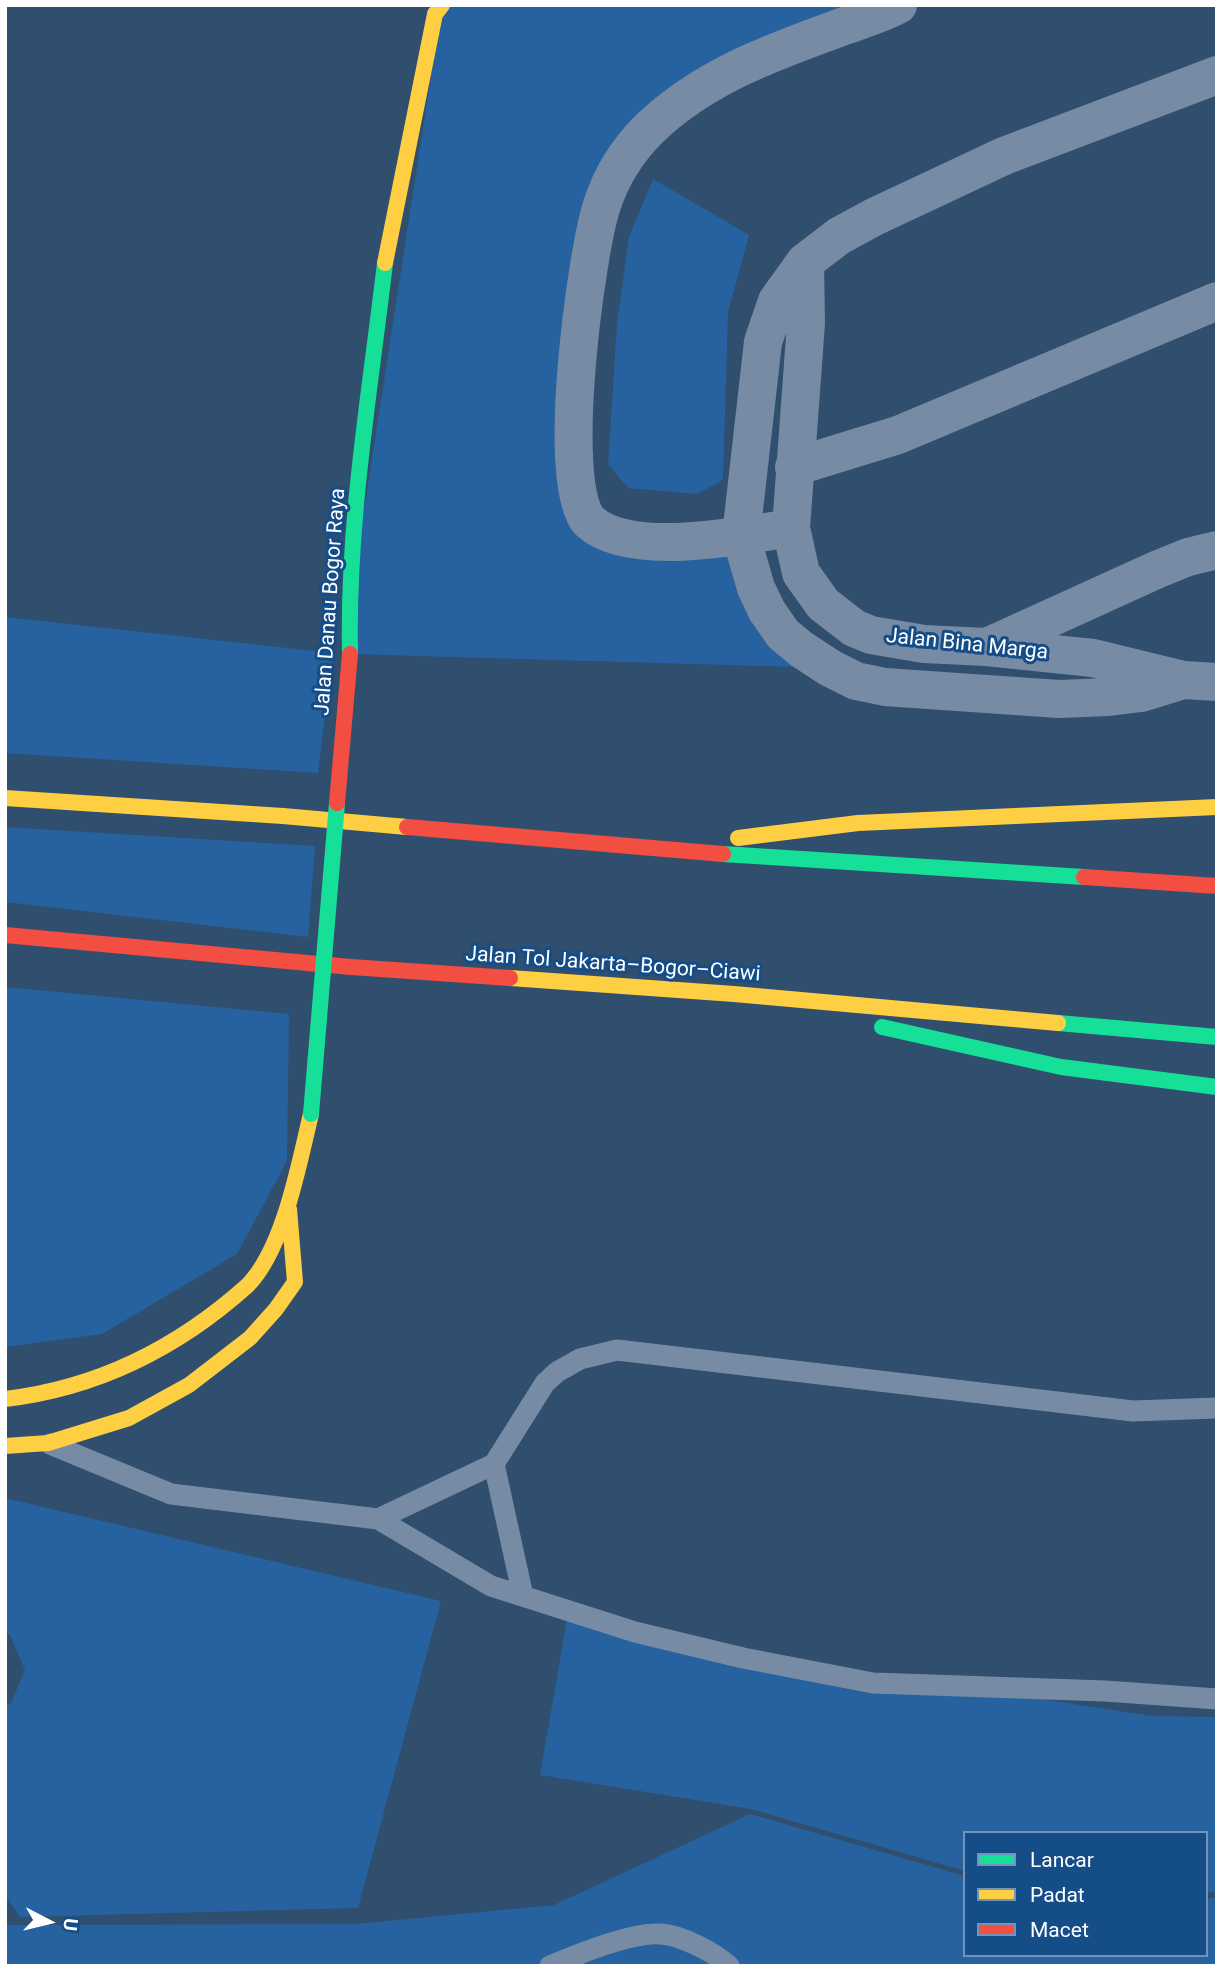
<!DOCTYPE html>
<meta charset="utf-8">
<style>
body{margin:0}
#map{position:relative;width:1222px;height:1971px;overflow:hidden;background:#304e6e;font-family:Roboto,sans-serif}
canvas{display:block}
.frame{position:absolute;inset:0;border:7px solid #fff;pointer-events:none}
.legend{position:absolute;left:963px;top:1831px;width:245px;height:126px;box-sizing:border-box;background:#154d89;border:2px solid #7394b8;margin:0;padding:9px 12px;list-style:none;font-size:21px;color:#fff}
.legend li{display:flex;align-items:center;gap:14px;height:35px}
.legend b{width:35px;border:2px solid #7394b8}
.north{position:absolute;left:14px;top:1887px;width:70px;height:70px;-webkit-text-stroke:5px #154d89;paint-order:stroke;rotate:97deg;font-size:19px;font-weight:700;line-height:28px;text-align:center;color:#fff}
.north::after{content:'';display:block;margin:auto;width:24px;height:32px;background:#fff;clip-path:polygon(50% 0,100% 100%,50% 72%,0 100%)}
</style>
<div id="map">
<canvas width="1222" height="1971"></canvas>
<div class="frame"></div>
<ul class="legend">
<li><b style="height:9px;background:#16e098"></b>Lancar</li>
<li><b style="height:9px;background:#ffcf43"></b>Padat</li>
<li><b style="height:9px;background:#f24e42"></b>Macet</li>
</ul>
<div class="north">U</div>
</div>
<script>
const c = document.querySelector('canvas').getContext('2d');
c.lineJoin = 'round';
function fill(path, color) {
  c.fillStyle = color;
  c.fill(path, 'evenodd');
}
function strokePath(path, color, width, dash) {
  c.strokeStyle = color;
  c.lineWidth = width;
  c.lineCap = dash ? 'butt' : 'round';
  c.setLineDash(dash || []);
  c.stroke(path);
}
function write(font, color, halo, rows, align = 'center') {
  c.font = font + ' Roboto,sans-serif';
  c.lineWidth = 6;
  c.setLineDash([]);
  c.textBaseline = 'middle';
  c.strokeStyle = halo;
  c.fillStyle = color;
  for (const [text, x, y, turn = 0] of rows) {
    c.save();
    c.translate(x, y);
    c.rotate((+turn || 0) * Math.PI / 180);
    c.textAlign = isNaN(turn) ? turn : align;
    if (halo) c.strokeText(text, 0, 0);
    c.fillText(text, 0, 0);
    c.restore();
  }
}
fill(new Path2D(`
 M442,5H894L649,129L591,250L590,522L741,536L776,627L830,668L350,654L349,608Z
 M653,179L749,235L728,312L723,480L697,494L628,488L608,464L617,324L629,237Z
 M5,617L333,653L318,773L5,753Z
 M5,827L315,846L308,937L5,902Z
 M5,987L289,1014L287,1161L237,1254L102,1334L5,1347Z
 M5,1498L441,1601L358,1908L20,1917L5,1895V1705L11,1703L25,1670L10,1635L5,1633Z
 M567,1619L688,1645L1152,1716L1217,1717V1892H1206V1833H965V1871L751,1809L540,1775Z
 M750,1814L965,1876V1955H1206V1898H1217V1966H5V1925L355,1924L554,1905Z`), '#26629f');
strokePath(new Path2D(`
 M50,1444L171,1494L378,1519L491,1586L635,1632L743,1658L873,1683L1105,1691L1217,1699
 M494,1464L523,1596
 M378,1519L494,1464L545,1383L557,1372L580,1359L617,1350L1133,1411L1217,1408
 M550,1966C578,1954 631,1932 660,1934C681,1935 714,1952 729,1966`), '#778ca4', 21);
strokePath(new Path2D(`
 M805,262L806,323L791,528L801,573L823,604L854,628L871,635L924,644L987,647L1093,658L1183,680L1217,682
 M794,467L898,435L1217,301
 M791,528C740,536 630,558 590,522C554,489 586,253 602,205C611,177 628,150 649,129C703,77 770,53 839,28C858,21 879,15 898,5
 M989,646L1156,570L1188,557L1217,550
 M1183,680L1141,693L1109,697L1059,699L885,687L856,681L830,668L801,649L783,634L767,611L756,588L741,536L763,342L777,301L805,262L839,236L874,217L1004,156L1217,75`), '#778ca4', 38);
strokePath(new Path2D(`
 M350,654C347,523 370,392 385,263
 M723,854L1084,877
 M1058,1023L1217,1037
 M882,1027L1061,1067L1217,1087`), '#16e098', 16);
strokePath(new Path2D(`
 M385,263L435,14L442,5
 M5,798L283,816L407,827
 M738,838L858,823L1217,807
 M510,978L734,994L1058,1023
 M5,1399C99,1388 178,1348 248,1285C284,1248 299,1163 311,1114
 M5,1446L48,1443L129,1418L189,1385L250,1338L276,1309L295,1282L289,1209`), '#ffcf43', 16);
strokePath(new Path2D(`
 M407,827L723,854
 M1084,877L1217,886
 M5,935L351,967L510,978`), '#f24e42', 16);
strokePath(new Path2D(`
 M311,1114L337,803`), '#16e098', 16);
strokePath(new Path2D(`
 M337,803L350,654`), '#f24e42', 16);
write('21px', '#fff', '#154d89', [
 ["Jalan Danau Bogor Raya",331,602,-86],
 ["Jalan Bina Marga",967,645,6],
 ["Jalan Tol Jakarta–Bogor–Ciawi",613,965,4]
]);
</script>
